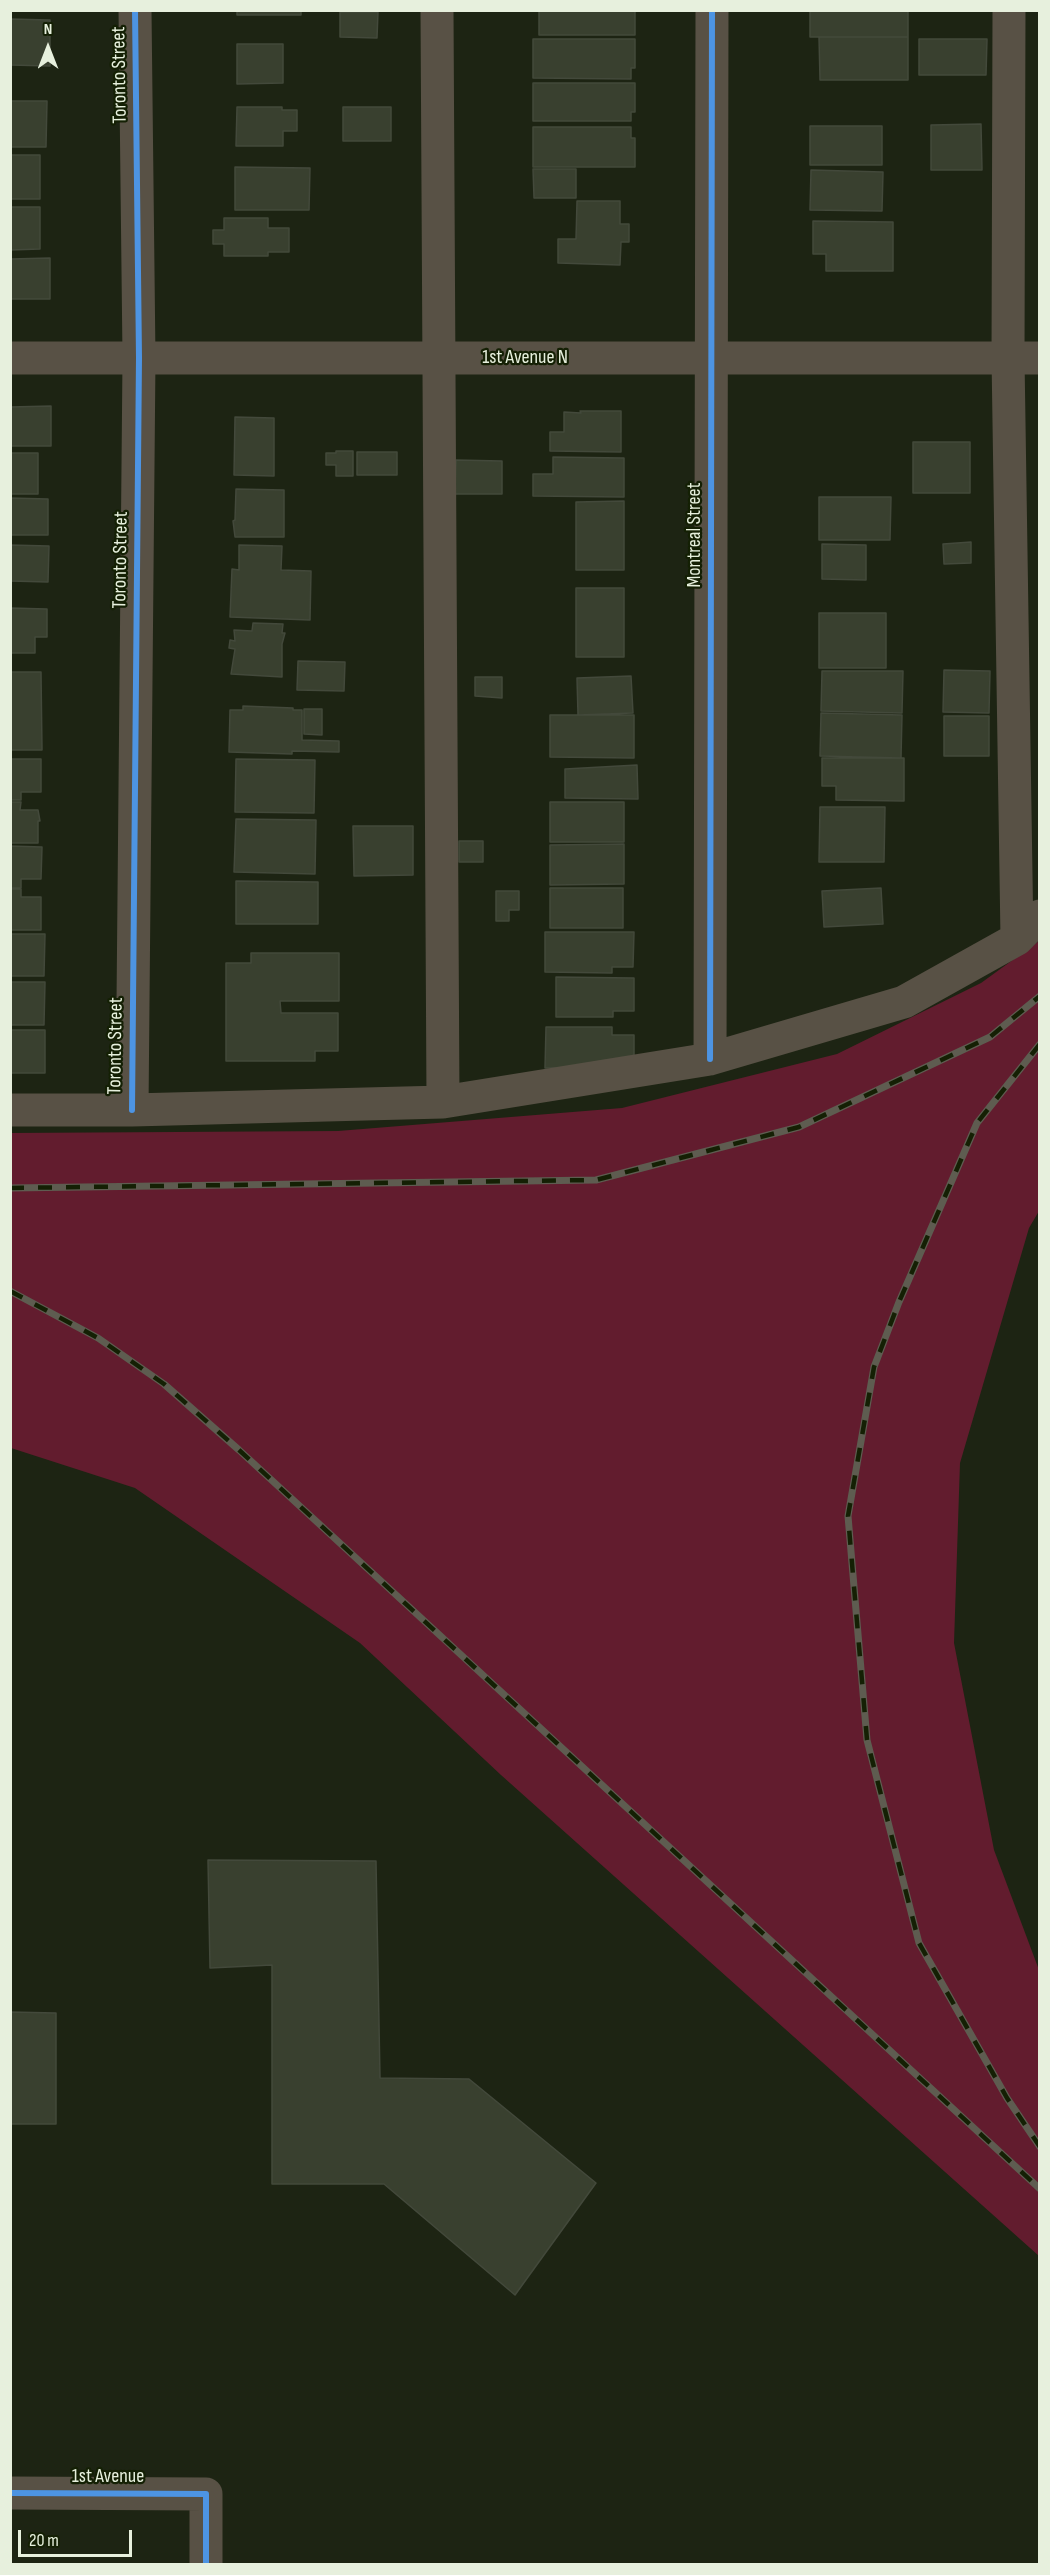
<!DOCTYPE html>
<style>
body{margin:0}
#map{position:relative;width:1050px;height:2575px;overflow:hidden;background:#1d2413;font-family:"Sofia Sans Condensed",sans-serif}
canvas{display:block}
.frame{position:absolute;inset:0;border:12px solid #e7f0dd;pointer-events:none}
.north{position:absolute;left:18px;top:18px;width:60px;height:60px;-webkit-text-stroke:4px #142004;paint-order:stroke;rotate:0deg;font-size:16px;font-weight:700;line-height:24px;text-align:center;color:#e7f0dd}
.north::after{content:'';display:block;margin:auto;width:21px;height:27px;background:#e7f0dd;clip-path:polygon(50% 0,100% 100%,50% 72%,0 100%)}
.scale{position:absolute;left:18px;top:2530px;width:114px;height:27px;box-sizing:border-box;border:3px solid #e7f0dd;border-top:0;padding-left:8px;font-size:18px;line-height:21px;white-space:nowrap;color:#e7f0dd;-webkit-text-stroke:4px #142004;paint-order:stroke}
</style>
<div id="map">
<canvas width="1050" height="2575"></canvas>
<div class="frame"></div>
<div class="north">N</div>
<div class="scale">20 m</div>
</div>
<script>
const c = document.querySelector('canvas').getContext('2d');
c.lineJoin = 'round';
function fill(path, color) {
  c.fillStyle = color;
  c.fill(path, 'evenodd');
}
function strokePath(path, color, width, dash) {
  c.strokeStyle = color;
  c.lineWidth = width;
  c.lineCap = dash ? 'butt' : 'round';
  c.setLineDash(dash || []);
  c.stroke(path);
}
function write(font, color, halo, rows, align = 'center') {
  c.font = font + ' "Sofia Sans Condensed",sans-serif';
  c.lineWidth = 4.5;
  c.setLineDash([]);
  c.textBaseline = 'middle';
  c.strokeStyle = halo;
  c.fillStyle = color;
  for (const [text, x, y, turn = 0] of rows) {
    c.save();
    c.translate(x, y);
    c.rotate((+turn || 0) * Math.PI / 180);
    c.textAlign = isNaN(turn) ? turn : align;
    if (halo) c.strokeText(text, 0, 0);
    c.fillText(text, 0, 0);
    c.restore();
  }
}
fill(new Path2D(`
 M1039,941V1211L1029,1228L960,1463L954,1643L994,1850L1039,1970V2256L501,1775L360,1643L135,1488L11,1448V1133L338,1131L622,1108L837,1054L981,983Z`), '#621c2e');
const building = new Path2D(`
 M237,10H301V15H237Z
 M539,10H635V35H539Z
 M810,10H908V37H810Z
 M340,12H378L377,38L340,37Z
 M10,19L50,20V66L10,65Z
 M819,37H908V80H820Z
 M533,39H635V68H631V79L533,78Z
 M919,39H987L986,75H919Z
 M237,44H283V83L237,84Z
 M533,83H635V112H631V121H533Z
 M10,101H47L46,147H10Z
 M237,107H282V110H297V131H283V146H236Z
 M343,107H391V141H343Z
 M981,124L982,170H931V125Z
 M810,126H882V165H810Z
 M533,127H631V138H635V167H533Z
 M10,155H40V199H10Z
 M235,167L310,168L309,210H235Z
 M533,169H576V198H534Z
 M811,170L883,172L882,211L810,210Z
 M577,201H620V224H629V242H621L620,265L558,263V239H576Z
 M10,207H40V249L10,250Z
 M224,218H268V228H289V252H268V256H224V244H213V230H224Z
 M813,221L893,222V271H826V254H813Z
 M50,258V299H10V259Z
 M51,406V446H10V407Z
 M580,411H621V452L550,451V432H564V412L581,413Z
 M235,417L274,418V476L234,475Z
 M913,442H970V493H913Z
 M336,451H353V476H336V465H326V453H336Z
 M357,452H397V475H357Z
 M10,453H38V494H10Z
 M553,457L624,458V497L533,496V474H553Z
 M456,460L502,461V494H455Z
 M236,489L284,490V537H235L233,521L235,520Z
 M819,497H891L890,540H819Z
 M10,498L48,499V535H10Z
 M624,501V570H576V502Z
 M971,542V563L944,564L943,544Z
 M822,544L866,545V580L822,579Z
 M10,545L49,546L48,582L10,581Z
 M239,545L282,546L281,570L311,571L310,620L230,617L232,569L239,570Z
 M576,588H624V657H576Z
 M10,608L47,609V637H35V653H10Z
 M819,613H886V668H819Z
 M253,623L283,624L282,633H285L282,644V677L231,674L235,649L229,648L230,640L235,641L234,630L252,631Z
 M298,661L345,662L344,691L297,690Z
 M944,670L990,671L989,713L943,712Z
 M822,671H903L902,713L821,711Z
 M10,672H41L42,750H10Z
 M631,676L633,713L578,715L577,678Z
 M475,677H502V698L475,696Z
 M243,706L293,708V710H302V740L339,741V752L292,751V754L229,752L230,710H243Z
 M304,709H322V735L304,734Z
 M821,713L902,715L901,758L820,756Z
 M550,715H634V758L550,757Z
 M944,716H989V756H944Z
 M822,758H904V801L836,800V786H822Z
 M10,759H41V792H21V800H10Z
 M236,759L315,760L314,813L235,812Z
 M637,765L638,799L565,798V769Z
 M10,802H21L20,810H38L40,821H38V843H10Z
 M550,802H624V842H550Z
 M820,807H885L884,862H819Z
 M236,819L316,820L315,874L234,872Z
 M353,826H413V875L354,876Z
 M459,841H483V862H459Z
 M624,844V884L550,885V845Z
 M10,846L42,847L41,879H21V888H10Z
 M236,881L318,882V924H236Z
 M550,888H623V928H550Z
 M881,888L883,924L824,927L822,891Z
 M10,889H21V897H41V930H10Z
 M496,891H519V910H509V921H496Z
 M545,932H634L633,967H612V973L545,972Z
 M10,934H45L44,976H10Z
 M251,953H339V1001H280L281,1013H338V1051H315V1061H226V963H251Z
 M556,977L634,978V1011H613V1017H556Z
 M10,982H45L44,1025H10Z
 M546,1027H612V1035H634V1068H545Z
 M10,1030H45V1073H10Z
 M208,1860L376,1861L380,2078L469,2079L596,2183L515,2295L384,2184H272V1965L210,1968Z
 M10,2012L56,2013V2124H10Z`);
fill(building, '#39402f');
strokePath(building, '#43493b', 1.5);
strokePath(new Path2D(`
 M437,10L443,1102
 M1009,10L1008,358L1017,939
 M10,358H1040
 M710,1059L712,10
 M10,1110H132L443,1102L710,1059L904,1002L1017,939L1040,916
 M132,1110L139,358L135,10
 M10,2493L206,2494V2564`), '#585145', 33);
const rail = new Path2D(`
 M1040,1044L977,1123L899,1302L874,1367L848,1516L867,1740L919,1943L1007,2098L1040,2147
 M10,1188L596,1180L799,1127L990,1037L1040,996
 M10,1291L98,1338L164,1384L239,1450L1040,2189`);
strokePath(rail, '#5e5c50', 7);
strokePath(rail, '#142004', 4.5, [14]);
strokePath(new Path2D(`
 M710,1059L712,10
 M132,1110L139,358L135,10
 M10,2493L206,2494V2564`), '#4d94e3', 6);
write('20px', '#e7f0dd', '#142004', [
 ["Toronto Street",120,75,-91],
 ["1st Avenue N",525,358],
 ["Montreal Street",695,535,-90],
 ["Toronto Street",121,560,-89],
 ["Toronto Street",116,1046,-89],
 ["1st Avenue",108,2477]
]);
</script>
